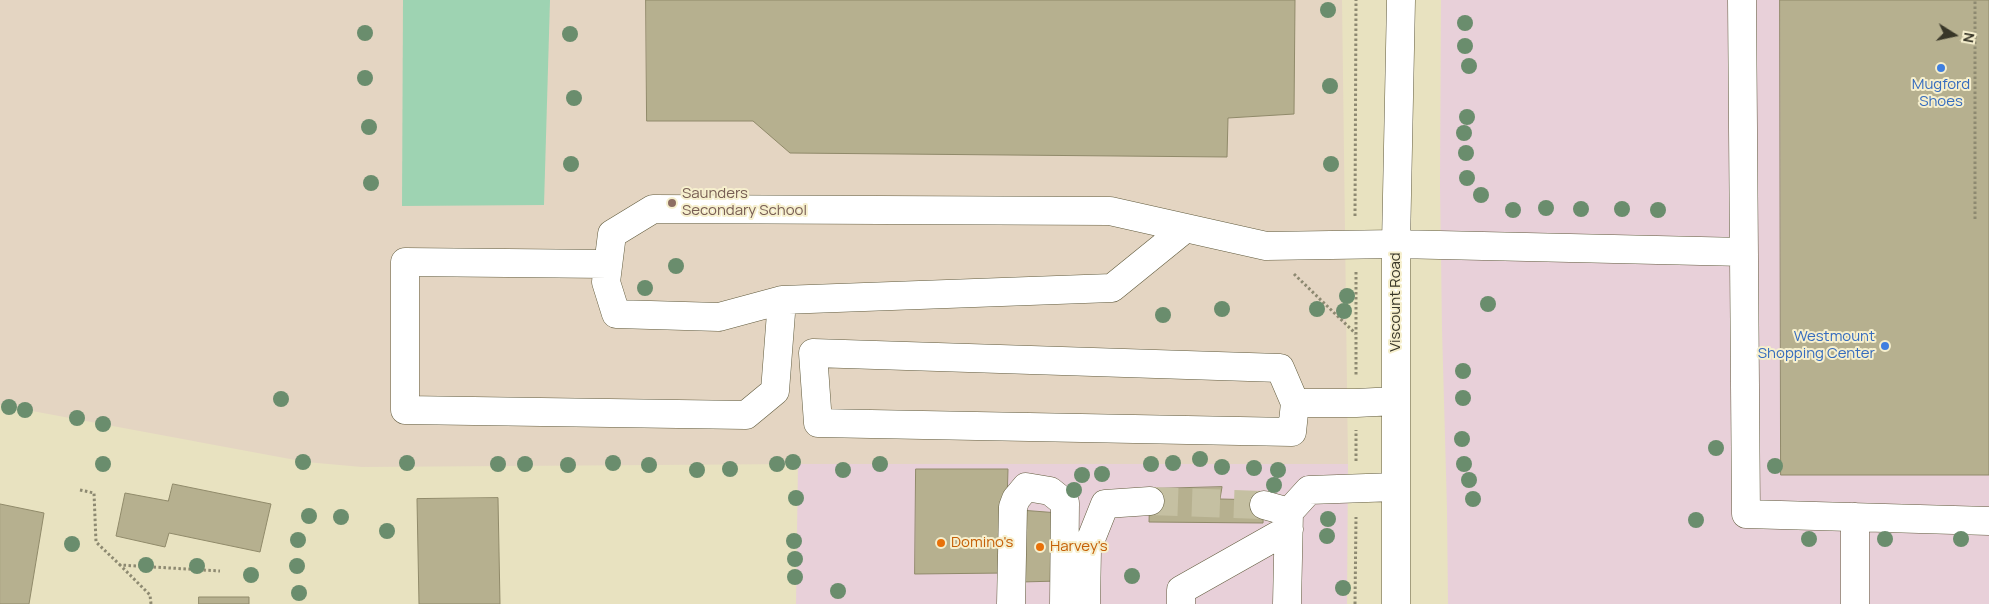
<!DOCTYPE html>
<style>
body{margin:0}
#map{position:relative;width:1989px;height:604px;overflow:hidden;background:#e8e2c0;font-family:Manrope,sans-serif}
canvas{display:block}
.north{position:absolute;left:1929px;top:10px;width:50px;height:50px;-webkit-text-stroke:4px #f6efcd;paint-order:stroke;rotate:100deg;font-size:14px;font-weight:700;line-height:20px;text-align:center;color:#383628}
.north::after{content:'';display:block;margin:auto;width:18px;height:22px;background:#383628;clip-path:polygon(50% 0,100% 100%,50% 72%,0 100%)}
</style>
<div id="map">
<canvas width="1989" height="604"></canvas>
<div class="north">N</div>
</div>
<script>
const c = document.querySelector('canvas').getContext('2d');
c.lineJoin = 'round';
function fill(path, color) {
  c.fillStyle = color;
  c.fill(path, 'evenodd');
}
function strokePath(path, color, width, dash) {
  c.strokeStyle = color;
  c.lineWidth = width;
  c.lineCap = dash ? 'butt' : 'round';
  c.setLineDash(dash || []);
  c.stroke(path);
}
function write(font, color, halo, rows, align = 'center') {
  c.font = font + ' Manrope,sans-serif';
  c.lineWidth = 4;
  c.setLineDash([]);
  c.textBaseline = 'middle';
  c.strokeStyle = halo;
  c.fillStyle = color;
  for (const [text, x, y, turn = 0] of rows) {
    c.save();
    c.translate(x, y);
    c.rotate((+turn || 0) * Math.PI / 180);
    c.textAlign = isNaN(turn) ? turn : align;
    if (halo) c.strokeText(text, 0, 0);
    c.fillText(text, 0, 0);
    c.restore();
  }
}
fill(new Path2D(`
 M1441,0H1989V604H1448L1447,509L1442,329L1440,185Z
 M798,464H1348L1347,604H796Z`), '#e8d0d9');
fill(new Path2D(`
 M0,0H1342L1348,464H798L362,467L306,462L0,405Z`), '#e4d5c2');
fill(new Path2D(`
 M403,0H550L544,205L402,206Z`), '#9ed3b2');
const building = new Path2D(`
 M646,0H1295L1294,114L1228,118L1227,157L790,153L753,121H647Z
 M1780,0H1989V475H1781Z
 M916,469H1008L1005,573L915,574Z
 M173,484L271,504L260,552L169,533L165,547L116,536L125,493L168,501Z
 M1222,487L1220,499L1264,500L1263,523L1149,522L1150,489Z
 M498,498L500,604H419L417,499Z
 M0,504L44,513L29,604H0Z
 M1020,510L1059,513V581L1021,582Z
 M199,597H249V604H199Z`);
fill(building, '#b6b08f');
strokePath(building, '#908a6a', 1);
strokePath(new Path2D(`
 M1150,501L1264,505`), '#c5c0a2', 28, [28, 14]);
const minor = new Path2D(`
 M1742,0L1746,514L1989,521
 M1186,228L1112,288L782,300L719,317L616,314L606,282L612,234L653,209L1110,211L1266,246L1396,244L1744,252
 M608,264L405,262V410L746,415L775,391L782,300
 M1295,403L1292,432L818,423L813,353L1280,368L1295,403H1356L1396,401
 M1264,505L1289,512
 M1855,517V604
 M1011,604L1013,507L1016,499L1026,487L1050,491L1065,503L1064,604
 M1086,604L1087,549L1105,504L1150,501
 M1181,604V590L1289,529
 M1287,604L1289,512L1309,490L1396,487
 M1396,604V244L1401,0`);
strokePath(minor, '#615b3d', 29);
strokePath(new Path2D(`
 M1355,216L1356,0
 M1975,219V0
 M1356,272V376
 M1294,274L1356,334
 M1356,461V430
 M80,490L94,493L96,542L120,565
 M151,604L150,595L120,565L220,571
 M1355,604L1356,517`), '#8d8971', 3, [2.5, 2.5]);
strokePath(minor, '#fff', 28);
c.fillStyle = '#6a8d6d';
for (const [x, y] of [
 [1328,10],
 [1465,23],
 [365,33],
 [570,34],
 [1465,46],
 [1469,66],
 [365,78],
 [1330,86],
 [574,98],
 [1467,117],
 [369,127],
 [1464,133],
 [1466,153],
 [571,164],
 [1331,164],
 [1467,178],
 [371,183],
 [1481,195],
 [1546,208],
 [1581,209],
 [1622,209],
 [1513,210],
 [1658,210],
 [676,266],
 [645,288],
 [1347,296],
 [1488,304],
 [1222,309],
 [1317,309],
 [1344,311],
 [1163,315],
 [1463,371],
 [1463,398],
 [281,399],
 [9,407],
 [25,410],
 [77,418],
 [103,424],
 [1462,439],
 [1716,448],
 [1200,459],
 [303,462],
 [793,462],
 [407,463],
 [613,463],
 [1173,463],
 [103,464],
 [498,464],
 [525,464],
 [777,464],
 [880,464],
 [1151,464],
 [1464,464],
 [568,465],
 [649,465],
 [1775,466],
 [1222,467],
 [1254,468],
 [730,469],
 [697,470],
 [843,470],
 [1278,470],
 [1102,474],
 [1082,475],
 [1469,480],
 [1274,485],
 [1074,490],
 [796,498],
 [1473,499],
 [309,516],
 [341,517],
 [1328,519],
 [1696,520],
 [387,531],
 [1327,536],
 [1809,539],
 [1885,539],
 [1961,539],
 [298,540],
 [794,541],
 [72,544],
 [795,559],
 [146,565],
 [197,566],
 [297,566],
 [251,575],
 [1132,576],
 [795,577],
 [1343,588],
 [838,591],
 [299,593]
]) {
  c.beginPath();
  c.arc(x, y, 8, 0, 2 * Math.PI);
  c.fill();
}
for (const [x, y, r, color] of [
 [1941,68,5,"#3f7fe0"],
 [672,203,5,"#8d6e63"],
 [1885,346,5,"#3f7fe0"],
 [941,543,5,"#e8710a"],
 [1040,547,5,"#e8710a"]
]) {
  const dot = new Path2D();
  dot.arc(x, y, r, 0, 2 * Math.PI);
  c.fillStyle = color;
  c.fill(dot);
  strokePath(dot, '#f6efcd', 2);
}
write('15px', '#366cbe', '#f6efcd', [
 ["Mugford",1941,85],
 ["Shoes",1941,102],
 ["Westmount",1875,337,"right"],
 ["Shopping Center",1875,354,"right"]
]);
write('15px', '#785e54', '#f6efcd', [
 ["Saunders",682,194],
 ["Secondary School",682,211]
], 'left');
write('15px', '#383628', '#f6efcd', [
 ["Viscount Road",1396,302,-90]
]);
write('15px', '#c56008', '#f6efcd', [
 ["Domino's",951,543],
 ["Harvey's",1050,547]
], 'left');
</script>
